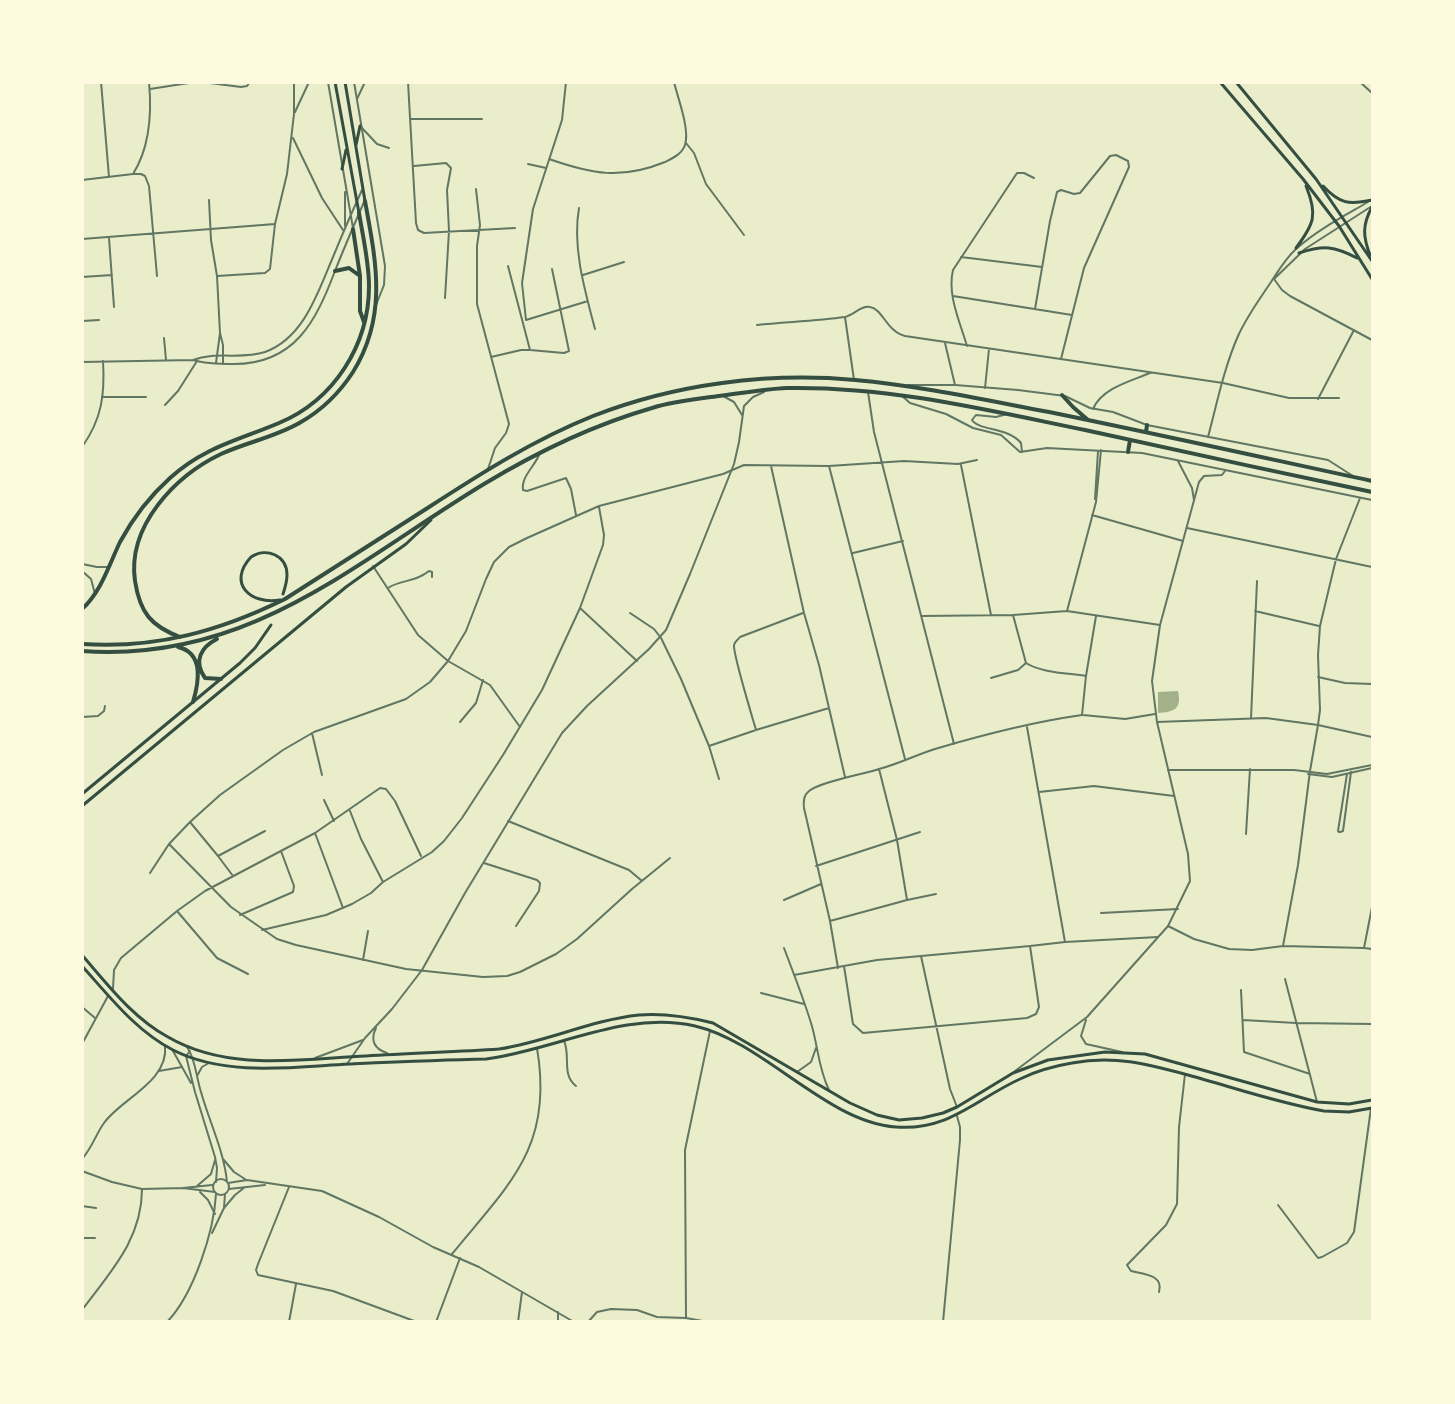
<!DOCTYPE html>
<style>
body{margin:0}
#map{position:relative;width:1455px;height:1404px;overflow:hidden;background:#e9edc9;font-family:Cabin,sans-serif}
canvas{display:block}
.frame{position:absolute;inset:0;border:84px solid #fefae0;pointer-events:none}
</style>
<div id="map">
<canvas width="1455" height="1404"></canvas>
<div class="frame"></div>
</div>
<script>
const c = document.querySelector('canvas').getContext('2d');
c.lineJoin = 'round';
function fill(path, color) {
  c.fillStyle = color;
  c.fill(path, 'evenodd');
}
function strokePath(path, color, width, dash) {
  c.strokeStyle = color;
  c.lineWidth = width;
  c.lineCap = dash ? 'butt' : 'round';
  c.setLineDash(dash || []);
  c.stroke(path);
}
fill(new Path2D(`
 M1178,691C1182,709 1174,712 1158,713V692Z`), '#a3b18a');
strokePath(new Path2D(`
 M101,82L109,177
 M202,82L241,87L247,86L250,82
 M408,82L416,223L418,230L424,233L515,228
 M1360,82L1372,93
 M150,89L195,82
 M357,99L365,82
 M295,112L309,82
 M410,119H482
 M362,128L377,144L389,148
 M293,138L322,198L343,230
 M686,143L694,153L706,184L744,235
 M549,159C592,174 621,180 665,162C673,158 682,154 685,145C690,129 678,99 674,82
 M528,164L546,168
 M414,166L446,163L451,168L447,190L449,231L445,298
 M133,174C150,147 152,114 149,82
 M82,180L133,174H141L145,176L149,186L157,276
 M476,189L480,225L477,246V304L509,424L506,433L495,448L488,469
 M209,200L211,240L217,276L220,333L223,345V364
 M579,208C572,247 585,291 595,329
 M109,238L114,307
 M82,239L275,224
 M961,257L1042,267
 M583,275L624,262
 M217,276L265,273L270,269L275,224L287,174L294,114V82
 M82,277L112,275
 M1274,279L1282,290L1290,296L1372,340
 M953,296L1072,315
 M1035,309L1050,221L1057,192L1061,190L1074,194L1080,193L1110,156L1116,155L1128,161L1129,167L1084,268L1061,359
 M845,317L854,380
 M526,320L522,283L533,209L562,120L566,82
 M526,320L588,301
 M82,321L99,320
 M757,325C786,322 816,321 845,317C854,315 861,305 870,307C883,309 886,331 905,336L1223,383L1289,398H1339
 M164,338L166,360
 M945,343L955,385
 M967,346C960,322 947,295 953,270L1017,173H1024L1034,178
 M530,350L564,353L569,351L552,269
 M491,357L521,350H530L508,266
 M216,363L220,333
 M985,388L989,349
 M868,392L874,432L954,744
 M102,397H146
 M1318,399L1354,330
 M165,405L178,391L197,361
 M1093,409C1102,388 1131,381 1150,373
 M539,455C534,467 521,477 523,490L527,491L566,478L571,489L576,515
 M961,465L991,615
 M771,466L804,613L819,665L845,777
 M829,466L905,759
 M1095,499L1098,451
 M1092,515L1183,541
 M1187,528L1372,567
 M853,553L903,541
 M373,566L418,635L448,661L490,685L520,727
 M388,588C402,579 414,583 429,571L432,572V577
 M580,608L637,661
 M1067,611L1096,502L1101,450
 M1255,611L1319,626
 M630,613L654,629L661,638L681,679L709,746L719,779
 M1013,615L1026,663C1042,673 1067,673 1086,676
 M922,616L1013,615L1067,611L1160,625
 M1318,677L1345,683L1372,684
 M991,678L1018,670L1026,663
 M1083,715L1125,719L1155,714
 M82,717L98,716L104,711L105,706
 M1251,718L1257,581
 M460,722L476,703L483,680
 M1157,722L1266,718L1318,725L1372,737
 M1027,727L1065,942L1158,937
 M756,730C752,716 733,654 734,645C735,641 738,640 740,637L803,613
 M312,733L322,775
 M709,746L756,730L829,708
 M879,769L897,840L907,900
 M1168,770H1294L1327,774L1372,765
 M1308,774L1332,777L1372,768
 M1039,792L1094,786L1174,796
 M324,800L334,821
 M350,811L361,839L383,882
 M508,821L629,870L642,881
 M190,822L218,856
 M1339,832L1338,831L1347,774
 M1340,832L1343,831L1351,772
 M315,833L343,908
 M1246,834L1250,769
 M169,844L231,907L277,939L296,945L406,969L483,977L507,976L520,972L556,954L577,939L632,889L670,858
 M484,863L537,880L540,883L539,891L516,926
 M816,866L920,832
 M150,873L169,844L190,822L220,795L283,750L314,732L406,699L430,682L448,661L466,631L486,579L494,562L509,547L527,538L599,506L723,474L744,465L829,466L904,461L958,464L977,460
 M233,876L218,856L265,831
 M784,900L821,884
 M177,911L217,958L248,974
 M1101,913L1178,909
 M240,915L293,892L294,886L281,851
 M830,921L907,900L936,894
 M1168,926L1194,939L1229,949L1252,950L1283,946L1364,948L1372,907
 M262,930L326,915L352,904L371,893L383,882L432,852L444,841L462,818L503,755L542,690L580,608L603,545L604,535L599,507
 M1283,946L1298,865L1310,771L1318,725L1320,710L1318,655L1320,626L1336,559L1360,498
 M784,948C793,972 803,997 811,1023C818,1045 818,1068 829,1090
 M1364,948L1372,949
 M921,956L1030,946
 M363,960L368,931
 M844,966L853,1024L863,1033L1027,1018L1036,1014L1039,1007L1030,946L1065,942
 M838,968L830,921L804,808C803,801 804,795 809,791C819,782 864,774 879,769C898,764 916,755 935,749C982,735 1033,722 1082,715L1086,676L1096,616
 M794,975L877,960L921,956L950,1089L957,1107
 M1285,979L1317,1102
 M113,989L114,970L121,958L177,911L205,891L315,833L380,788L386,789L395,801L421,856
 M1241,990L1244,1052L1310,1074
 M761,993L804,1004
 M82,1007L95,1018
 M1243,1020L1296,1023L1372,1024
 M564,1041C571,1056 561,1074 576,1086
 M82,1044L108,996
 M159,1071L182,1067
 M797,1072L811,1062L816,1048
 M82,1159C92,1148 96,1134 104,1123C121,1099 169,1081 165,1046
 M289,1187L258,1264L256,1270L258,1275L333,1291L417,1322
 M1278,1205L1318,1258L1322,1257L1347,1243L1354,1232L1371,1108
 M82,1206L96,1208
 M212,1233L224,1208L225,1194
 M82,1238H95
 M452,1254C509,1184 554,1147 537,1048
 M1159,1292C1164,1275 1144,1274 1131,1271L1127,1265L1166,1225L1177,1204L1179,1127L1185,1074
 M82,1310C111,1271 142,1239 142,1189
 M686,1318L685,1150L710,1031
 M167,1322C194,1294 214,1231 216,1194
 M289,1322L296,1284
 M436,1322L460,1258
 M518,1322L522,1292
 M558,1322V1312
 M588,1322L597,1312L611,1309L637,1310L657,1317L686,1318L708,1322
 M943,1322L960,1140V1127L957,1116`), '#617663', 2);
strokePath(new Path2D(`
 M328,82L353,228
 M354,82L385,266L384,285L376,305
 M345,226V192
 M1274,279L1305,249L1372,206
 M193,360C216,351 242,360 265,352C304,338 318,292 333,257C342,235 352,212 362,190
 M82,362L193,360C206,364 220,364 234,364C295,364 316,321 335,271C344,248 354,225 364,202
 M908,385H955L1018,390L1065,396L1090,408L1113,412L1147,425L1328,460L1353,476
 M901,395L910,403L946,414L973,428L1001,435L1020,452L1047,448L1142,453L1372,500
 M723,396L734,402L742,415
 M1007,414L996,417L976,415L972,420C979,431 1008,427 1021,443L1022,452
 M1208,437C1217,403 1224,368 1238,336C1247,316 1259,300 1271,282C1279,270 1285,259 1296,249C1317,230 1344,216 1368,202
 M82,447C102,419 105,394 103,361
 M1178,461L1192,488L1194,500
 M82,564L97,567H108
 M82,571L91,579L95,594
 M1086,1020L1081,1036L1086,1044L1122,1052
 M376,1028C370,1040 374,1049 387,1053
 M187,1047C196,1060 196,1077 201,1092C209,1121 224,1151 227,1182
 M173,1051L191,1083
 M190,1051L186,1056L195,1092L215,1157L217,1168L216,1182
 M315,1058L363,1040
 M347,1064L365,1038L392,1009L422,970L465,893L562,733L587,706L649,649L666,630L690,574L734,464L739,442L744,406L753,397L764,392
 M1015,1071L1087,1017L1168,926L1190,881L1188,854L1157,722L1152,681L1160,625L1199,482L1204,476L1222,475L1225,471
 M197,1076L202,1067L209,1063
 M223,1159L234,1172L245,1179
 M82,1171L112,1182L142,1189L183,1188L215,1192
 M213 1187a8 8 0 1 1 16 0a8 8 0 1 1-16 0Z
 M228,1183L247,1180L322,1191L379,1217L433,1247L479,1267L574,1322
 M197,1186L211,1174L215,1160
 M183,1188L212,1185
 M229,1189L265,1185
 M200,1192L208,1200L215,1214
 M224,1208L235,1195L245,1187`), '#617663', 2);
strokePath(new Path2D(`
 M82,955C108,985 133,1018 168,1037C228,1072 301,1059 366,1056C410,1053 455,1052 499,1049C546,1042 591,1020 639,1015C665,1013 689,1017 713,1023L850,1103L877,1115L899,1120L922,1118L943,1113L957,1107L1013,1073L1048,1060L1105,1052L1145,1054L1317,1102L1349,1104L1372,1100
 M82,966C110,997 136,1031 173,1050C226,1077 292,1067 349,1064C395,1062 440,1060 486,1059C556,1050 624,1010 695,1026C764,1042 826,1122 896,1127C949,1131 976,1099 1020,1079C1036,1071 1054,1066 1072,1063C1114,1055 1147,1064 1188,1075C1232,1087 1278,1103 1324,1111L1349,1112L1372,1108`), '#344e41', 3);
strokePath(new Path2D(`
 M335,82L359,213
 M345,82L365,201
 M1220,82L1303,179L1339,226L1372,279
 M1236,82L1316,179L1372,261
 M356,145L360,126
 M342,169L346,150
 M1323,186C1340,204 1349,205 1372,200
 M1296,248C1314,224 1318,215 1306,186
 M1299,253C1324,245 1334,246 1357,258
 M1370,255C1363,237 1362,225 1372,207`), '#344e41', 3);
strokePath(new Path2D(`
 M280,600C250,605 227,583 251,557C266,547 287,555 287,575C287,581 285,588 283,594
 M82,794L240,663L255,648L271,625
 M82,806L346,587L406,544L431,520`), '#344e41', 3);
strokePath(new Path2D(`
 M353,229L360,276V311L364,322
 M335,271L349,268L360,276
 M1062,395L1073,407L1088,420
 M1146,432L1147,425
 M1128,452L1130,440
 M82,609C101,592 109,565 120,542C133,518 150,496 170,478C204,447 239,440 279,423C334,400 369,345 369,286C369,262 363,237 359,213
 M180,637C151,626 140,613 135,581C127,526 175,476 221,454C247,442 276,437 301,422C322,410 340,392 353,372C388,316 376,261 365,201
 M217,639C201,647 193,661 205,678L221,679
 M82,644C156,649 220,631 285,599C332,569 379,539 426,509C480,474 533,440 593,416C675,384 768,372 855,380C921,386 985,400 1049,412C1157,434 1265,458 1372,481
 M178,647C204,653 199,682 193,702
 M82,651C249,663 352,564 484,484C537,452 593,425 652,408C674,401 697,399 719,396C742,393 765,389 787,388C888,386 987,410 1085,430C1181,451 1276,472 1372,492`), '#344e41', 4);
</script>
